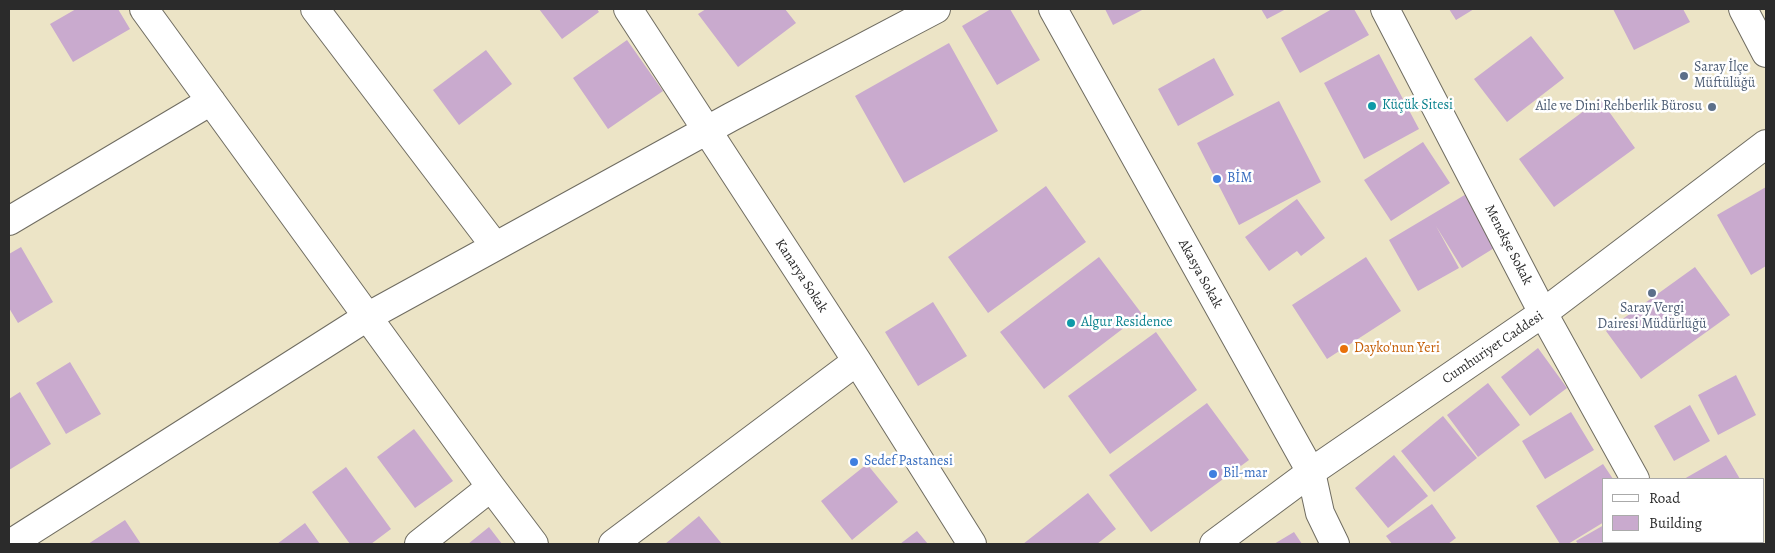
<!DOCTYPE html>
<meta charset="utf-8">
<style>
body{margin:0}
#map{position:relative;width:1775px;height:553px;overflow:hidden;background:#ece4c6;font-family:Alegreya,serif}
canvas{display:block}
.frame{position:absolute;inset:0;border:10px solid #2b2b2b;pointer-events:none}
.legend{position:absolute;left:1602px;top:478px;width:162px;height:65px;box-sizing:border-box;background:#fff;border:1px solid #aaa;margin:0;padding:6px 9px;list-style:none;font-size:15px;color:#2b2b2b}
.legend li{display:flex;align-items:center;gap:10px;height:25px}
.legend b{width:25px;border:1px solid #aaa}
</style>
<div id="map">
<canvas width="1775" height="553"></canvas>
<div class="frame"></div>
<ul class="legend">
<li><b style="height:6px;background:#fff"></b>Road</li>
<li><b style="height:14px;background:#c9aace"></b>Building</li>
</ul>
</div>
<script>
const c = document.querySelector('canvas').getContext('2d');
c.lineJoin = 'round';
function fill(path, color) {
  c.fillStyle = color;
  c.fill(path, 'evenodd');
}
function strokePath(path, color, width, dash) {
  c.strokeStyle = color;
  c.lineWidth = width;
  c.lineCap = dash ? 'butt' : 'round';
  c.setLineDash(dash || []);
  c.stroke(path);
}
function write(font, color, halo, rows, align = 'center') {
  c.font = font + ' Alegreya,serif';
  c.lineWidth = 5;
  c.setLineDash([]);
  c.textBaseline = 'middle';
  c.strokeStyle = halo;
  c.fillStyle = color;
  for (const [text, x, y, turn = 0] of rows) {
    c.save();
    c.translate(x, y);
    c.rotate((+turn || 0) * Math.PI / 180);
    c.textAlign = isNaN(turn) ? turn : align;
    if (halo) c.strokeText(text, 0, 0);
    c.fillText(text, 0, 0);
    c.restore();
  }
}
fill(new Path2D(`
 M76,9H118L130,29L73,62L50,24Z
 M539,9H597L599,12L562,39Z
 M706,9H785L796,23L738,67L698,14Z
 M991,9H1010L1040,60L997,85L962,26Z
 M1105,9H1144L1113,25Z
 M1261,9H1286L1267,19Z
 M1332,9H1354L1369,35L1300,73L1281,38Z
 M1449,9H1474L1456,20Z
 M1613,9H1683L1690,22L1634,50Z
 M1531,36L1564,78L1507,122L1474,79Z
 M627,40L663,91L608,129L573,78Z
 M949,43L998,131L904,183L855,96Z
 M486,50L512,84L459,125L433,90Z
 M1379,54L1419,129L1364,159L1324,83Z
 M1214,58L1234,95L1178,126L1158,89Z
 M1600,99L1635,148L1554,207L1519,159Z
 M1279,101L1321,182L1239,225L1197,143Z
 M1423,142L1450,183L1391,221L1364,180Z
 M1046,186L1086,242L988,313L948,257Z
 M1766,187V266L1751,275L1717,215Z
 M1468,193L1499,245L1462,268L1436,226L1459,268L1418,291L1389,240Z
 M1297,199L1325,238L1301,256L1297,251L1269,271L1245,237Z
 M21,247L53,302L18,323L9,308V254Z
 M1099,257L1142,314L1044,389L1000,332Z
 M1366,257L1401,311L1327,359L1292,305Z
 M1695,267L1730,315L1641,379L1606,331Z
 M933,302L967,356L918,386L885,332Z
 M1156,332L1197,390L1110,454L1068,396Z
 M1538,348L1567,388L1530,416L1501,377Z
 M70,362L101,414L66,434L36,383Z
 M1736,375L1756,415L1718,435L1698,395Z
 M1488,383L1520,425L1478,457L1447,415Z
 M20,392L51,444L9,470V399Z
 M1207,403L1249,460L1151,532L1109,475Z
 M1690,405L1710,441L1674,461L1654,426Z
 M1571,412L1594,450L1545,479L1522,441Z
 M1443,416L1477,458L1434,492L1401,451Z
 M414,429L453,481L415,508L377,457Z
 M1394,455L1428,496L1388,528L1355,488Z
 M1726,455L1740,479H1684Z
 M867,464L898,502L852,540L821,501Z
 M1603,464L1613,479H1604V522L1568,544H1560L1536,506Z
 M346,467L391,529L371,544H350L312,492Z
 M1088,493L1116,529L1097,544H1023Z
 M1432,504L1456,538L1448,544H1392L1386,536Z
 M699,516L722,544H665Z
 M125,520L141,544H88Z
 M305,523L320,544H277Z
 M1604,525V542H1647L1649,544H1578L1576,541Z
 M489,527L502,544H468Z
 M917,531L928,544H900Z
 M1294,532L1302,544H1274Z`), '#c9aace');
const minor = new Path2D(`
 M144,9L491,487L534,544
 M315,9L495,246
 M628,9L857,361L972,544
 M1053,9L1311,472L1320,513L1335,544
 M1385,9L1543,313L1635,479
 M9,221L211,101
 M1669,542L1671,544
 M10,544L367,317L731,117L936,9
 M419,544L491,487
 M613,544L857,361`);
const primary = new Path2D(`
 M1743,9L1766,53
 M1214,544L1311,472L1543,313L1766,144`);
strokePath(minor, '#6f6c61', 30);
strokePath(primary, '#6f6c61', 30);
strokePath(minor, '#fff', 28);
strokePath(primary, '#fff', 28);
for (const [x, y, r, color] of [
 [1684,76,5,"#5c6f8a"],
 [1372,106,5,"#0f9aa8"],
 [1712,107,5,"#5c6f8a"],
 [1217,179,5,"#3f7fe0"],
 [1652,293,5,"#5c6f8a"],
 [1071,323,5,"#0f9aa8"],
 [1344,349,5,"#e8710a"],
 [854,462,5,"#3f7fe0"],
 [1213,474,5,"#3f7fe0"]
]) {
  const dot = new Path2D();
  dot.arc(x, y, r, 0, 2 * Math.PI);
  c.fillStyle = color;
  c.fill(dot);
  strokePath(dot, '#fff', 2);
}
write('14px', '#4e5e75', '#fff', [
 ["Saray İlçe",1694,68],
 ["Müftülüğü",1694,84],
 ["Aile ve Dini Rehberlik Bürosu",1702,107,"right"],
 ["Saray Vergi",1652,309,"center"],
 ["Dairesi Müdürlüğü",1652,325,"center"]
], 'left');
write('14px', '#0d838f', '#fff', [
 ["Küçük Sitesi",1382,106],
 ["Algur Residence",1081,323]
], 'left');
write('14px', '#366cbe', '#fff', [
 ["BİM",1227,179],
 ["Sedef Pastanesi",864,462],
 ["Bil-mar",1223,474]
], 'left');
write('14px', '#2b2b2b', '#fff', [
 ["Menekşe Sokak",1508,245,63],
 ["Akasya Sokak",1200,274,61],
 ["Kanarya Sokak",801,276,57],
 ["Cumhuriyet Caddesi",1493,348,-34]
]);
write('14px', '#c56008', '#fff', [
 ["Dayko'nun Yeri",1354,349]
], 'left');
</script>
